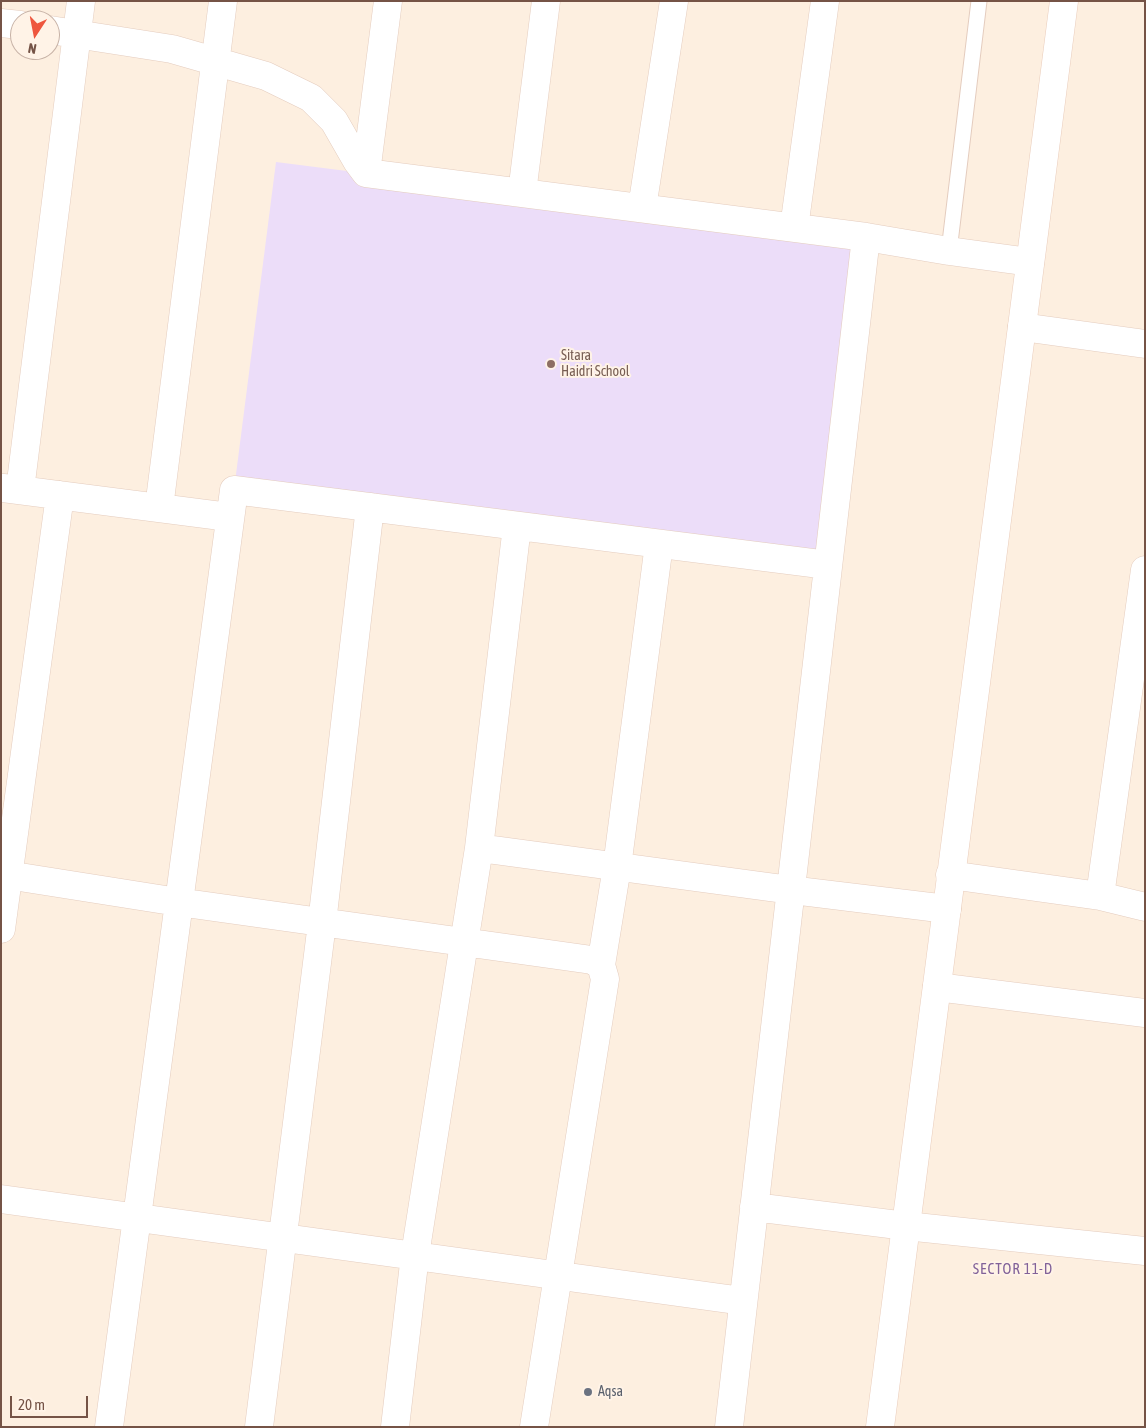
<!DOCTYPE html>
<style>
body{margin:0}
#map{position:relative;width:1146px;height:1428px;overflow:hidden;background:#fdefe0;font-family:"Asap Condensed",sans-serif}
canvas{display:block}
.frame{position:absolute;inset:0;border:2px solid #755346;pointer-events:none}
.north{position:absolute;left:10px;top:10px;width:50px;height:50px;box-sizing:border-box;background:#fff3e7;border:1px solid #c8b3a7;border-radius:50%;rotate:191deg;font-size:14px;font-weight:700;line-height:20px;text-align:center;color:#755346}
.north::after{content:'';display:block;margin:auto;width:18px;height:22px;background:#ee563e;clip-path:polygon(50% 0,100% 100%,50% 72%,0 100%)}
.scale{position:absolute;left:10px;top:1396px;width:78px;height:22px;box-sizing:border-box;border:2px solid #755346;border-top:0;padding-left:6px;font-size:15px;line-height:18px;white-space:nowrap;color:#755346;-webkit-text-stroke:4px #fff3e7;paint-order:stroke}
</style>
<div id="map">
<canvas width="1146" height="1428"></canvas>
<div class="frame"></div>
<div class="north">N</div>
<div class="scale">20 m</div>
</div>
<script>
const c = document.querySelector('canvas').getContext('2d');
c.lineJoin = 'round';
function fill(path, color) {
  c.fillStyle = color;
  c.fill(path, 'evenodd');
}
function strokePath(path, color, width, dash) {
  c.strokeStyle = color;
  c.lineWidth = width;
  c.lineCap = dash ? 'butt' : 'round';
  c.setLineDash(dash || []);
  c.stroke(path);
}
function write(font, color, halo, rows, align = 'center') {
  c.font = font + ' "Asap Condensed",sans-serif';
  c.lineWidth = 4;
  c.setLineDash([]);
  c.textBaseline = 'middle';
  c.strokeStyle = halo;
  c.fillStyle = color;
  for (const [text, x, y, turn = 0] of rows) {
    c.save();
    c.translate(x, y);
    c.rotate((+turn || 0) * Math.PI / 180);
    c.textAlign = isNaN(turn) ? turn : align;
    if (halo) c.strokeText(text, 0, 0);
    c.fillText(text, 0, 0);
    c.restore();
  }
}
fill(new Path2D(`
 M276,162L866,237L828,565L234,490Z`), '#ecddf9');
const lane = new Path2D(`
 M949,251L979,1`);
const street = new Path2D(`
 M1,23L20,25
 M50,30L172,49L266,76L311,98L334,121L357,161L366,173L866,237L949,251L1030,262
 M366,173L388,1
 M522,193L546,1
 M642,208L674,1
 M794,228L825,1
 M1022,327L1145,344
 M3,488L229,517
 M20,490L81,1
 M159,508L223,1
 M479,848L791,890L947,909
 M1,874L178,902L592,960L601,965
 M950,875L1100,896L1145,907
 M1100,896L1145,570
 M1,929L60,495
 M937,987L1145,1013
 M1,1199L743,1301
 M754,1207L906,1226L1145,1251
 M109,1427L234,490L828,565
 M259,1427L322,923L370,507
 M395,1427L415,1255L479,848L517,526
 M534,1427L605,979L601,965L617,867L659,544
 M729,1427L866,237`);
const secondary = new Path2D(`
 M880,1427L1064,1`);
strokePath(lane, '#e4ccbe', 17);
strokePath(street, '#e4ccbe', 29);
strokePath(secondary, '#e9ccbb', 29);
strokePath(lane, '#fff', 15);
strokePath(street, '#fff', 28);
strokePath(secondary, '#fff', 28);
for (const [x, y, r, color] of [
 [551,364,5,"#8d6e63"],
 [588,1392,5,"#6b7280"]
]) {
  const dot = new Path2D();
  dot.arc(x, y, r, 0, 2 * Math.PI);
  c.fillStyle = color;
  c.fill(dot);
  strokePath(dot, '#fff3e7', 2);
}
write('14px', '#785e54', '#fff3e7', [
 ["Sitara",561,356],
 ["Haidri School",561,372]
], 'left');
write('14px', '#5b616d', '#fff3e7', [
 ["Aqsa",598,1392]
], 'left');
c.letterSpacing = '1px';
write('15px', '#816199', '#fff3e7', [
 ["SECTOR 11-D",1013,1269]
]);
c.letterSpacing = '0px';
</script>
